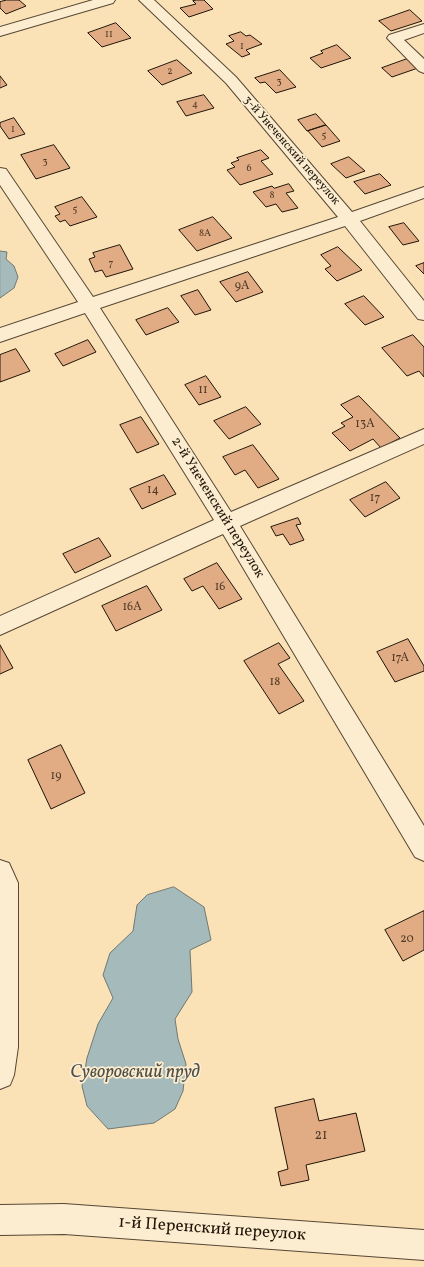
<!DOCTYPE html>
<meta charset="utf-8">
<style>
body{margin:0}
canvas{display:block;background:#fbe1b6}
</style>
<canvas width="424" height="1267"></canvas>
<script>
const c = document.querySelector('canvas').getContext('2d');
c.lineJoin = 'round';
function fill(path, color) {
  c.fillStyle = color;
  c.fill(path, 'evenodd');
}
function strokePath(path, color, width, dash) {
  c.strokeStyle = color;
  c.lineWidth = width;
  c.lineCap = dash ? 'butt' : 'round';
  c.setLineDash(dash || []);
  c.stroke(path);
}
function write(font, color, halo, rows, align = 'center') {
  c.font = font + ' Vollkorn,serif';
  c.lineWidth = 3.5;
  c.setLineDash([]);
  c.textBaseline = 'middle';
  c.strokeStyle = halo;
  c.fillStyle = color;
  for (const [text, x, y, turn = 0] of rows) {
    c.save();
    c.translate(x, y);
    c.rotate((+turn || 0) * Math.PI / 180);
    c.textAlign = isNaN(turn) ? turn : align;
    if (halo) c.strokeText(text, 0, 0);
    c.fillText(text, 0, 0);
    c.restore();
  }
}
const water = new Path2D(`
 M0,251L7,252L6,259L14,266L18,277L14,288L0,298Z
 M174,887L204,907L211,940L190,950L192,992L175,1019L178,1039L186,1064L183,1091L175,1109L154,1123L108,1129L87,1106L82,1086L87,1058L98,1024L113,998L103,975L110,953L133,931L137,905L147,895Z`);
fill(water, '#a5baba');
strokePath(water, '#6f7873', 1);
const building = new Path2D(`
 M7,0H19L26,6L6,14L0,8V2Z
 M197,0H204L213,9L189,17L180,8L196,4L193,1Z
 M410,10L422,21L391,31L379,21Z
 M116,23L131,38L102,47L88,33Z
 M241,32L246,36L250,35L262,44L246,50L250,54L242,57L226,44L234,41L229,36Z
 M337,45L351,58L321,68L310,58L323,53L321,51Z
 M407,59L418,68L392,77L382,68Z
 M177,60L192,73L162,85L148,71Z
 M280,70L296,87L276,93L265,82L260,83L255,78Z
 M0,76L7,85L0,88Z
 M204,95L214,108L186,116L177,102Z
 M316,114L326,125L307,131L298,120Z
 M14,118L25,134L9,139L0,126V123Z
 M326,125L340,141L322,147L308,131Z
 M54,145L70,168L36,179L21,155Z
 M261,150L269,158L261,161L273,174L240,185L227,170L235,167L231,163L239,160L237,158Z
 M349,157L365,171L346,178L331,164Z
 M380,174L391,185L365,194L354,182Z
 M289,184L294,191L286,193L298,208L282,212L276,204L266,207L253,192L272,186L274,188Z
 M82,197L97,217L70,226L65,220L60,222L55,216L60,214L55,207Z
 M213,217L232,238L197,251L179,230Z
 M404,223L419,241L403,245L389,227Z
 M120,245L133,269L106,277L102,270L95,272L89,259L95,257L93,253Z
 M338,247L362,270L337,281L325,269L331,266L321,255Z
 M424,263V274L416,266Z
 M248,272L263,292L236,302L220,282Z
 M198,290L211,310L195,315L181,296Z
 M364,296L384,317L365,325L345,304Z
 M168,308L179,322L146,335L136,320Z
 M413,335L424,347V377L419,371L407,376L382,348Z
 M88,340L96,352L63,366L55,354Z
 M16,349L30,371L0,382V355Z
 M206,376L221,397L199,405L185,385Z
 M359,396L400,438L381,448L373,439L350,451L332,433L345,426L341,423L353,417L341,405Z
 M246,407L261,424L229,439L214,421Z
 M141,417L159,444L137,453L120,425Z
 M253,445L279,479L258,488L245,470L235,475L223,457Z
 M164,475L176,494L142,509L130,489Z
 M386,482L400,498L365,517L350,500Z
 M298,518L301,524L296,525L304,540L290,545L283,534L276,536L271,527Z
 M99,538L111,556L75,573L63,554Z
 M217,563L242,599L219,609L203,586L192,591L184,579Z
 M147,586L162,610L116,631L102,606Z
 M408,639L424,666V671L395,682L377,652Z
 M279,643L290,658L278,664L304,701L279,714L244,661Z
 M0,645L13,668L0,674Z
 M61,745L85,793L51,809L28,760Z
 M424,911V950L403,961L385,930Z
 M314,1099L319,1121L356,1113L365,1151L306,1165L309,1180L281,1186L278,1172L288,1169L275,1108Z`);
fill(building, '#e1ab83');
strokePath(building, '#1f1508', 1);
const minor = new Path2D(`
 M93,0H115L113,3L0,36V27Z
 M139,0H154L236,77L352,212L424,187V198L360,221L424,301V320L418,319L345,226L100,308L231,512L424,429V444L240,526L424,826V861L415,857L223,534L0,635V616L214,520L85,313L0,342V328L78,302L0,185V168L6,169L93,297L338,217L226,83Z
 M424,24V33L404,40L424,59V73L419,71L387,38L389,35Z
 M0,860L9,863L18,883V1047L14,1075L10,1085L0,1089Z
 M64,1204L424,1230V1260L64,1234L0,1235V1205Z`);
strokePath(minor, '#564834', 2);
fill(minor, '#fcecd0');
write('10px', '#503a27', null, [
 ["11",109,35],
 ["1",242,47],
 ["2",170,72],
 ["3",279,82],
 ["4",195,105],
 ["1",13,130],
 ["5",324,136],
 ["3",45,162],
 ["6",249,169],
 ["8",272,196],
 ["5",75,210],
 ["8А",205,234],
 ["7",111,264]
]);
write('12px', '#1f1508', '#fcecd0', [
 ["3-й Унеченский переулок",291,151,49]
]);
write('12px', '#503a27', null, [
 ["9А",242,287],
 ["11",203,391],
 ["13А",365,425],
 ["14",153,491],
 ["17",375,499],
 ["16",220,588],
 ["16А",132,608],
 ["17А",400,659],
 ["18",275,683],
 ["19",56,777],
 ["20",407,940]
]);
write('14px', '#1f1508', '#fcecd0', [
 ["2-й Унеченский переулок",217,508,58]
]);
write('14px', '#503a27', null, [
 ["21",321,1136]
]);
write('17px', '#1f1508', '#fcecd0', [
 ["1-й Перенский переулок",212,1230,4]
]);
write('italic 18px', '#4e4f46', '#fcecd0', [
 ["Суворовский пруд",135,1074]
]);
</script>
